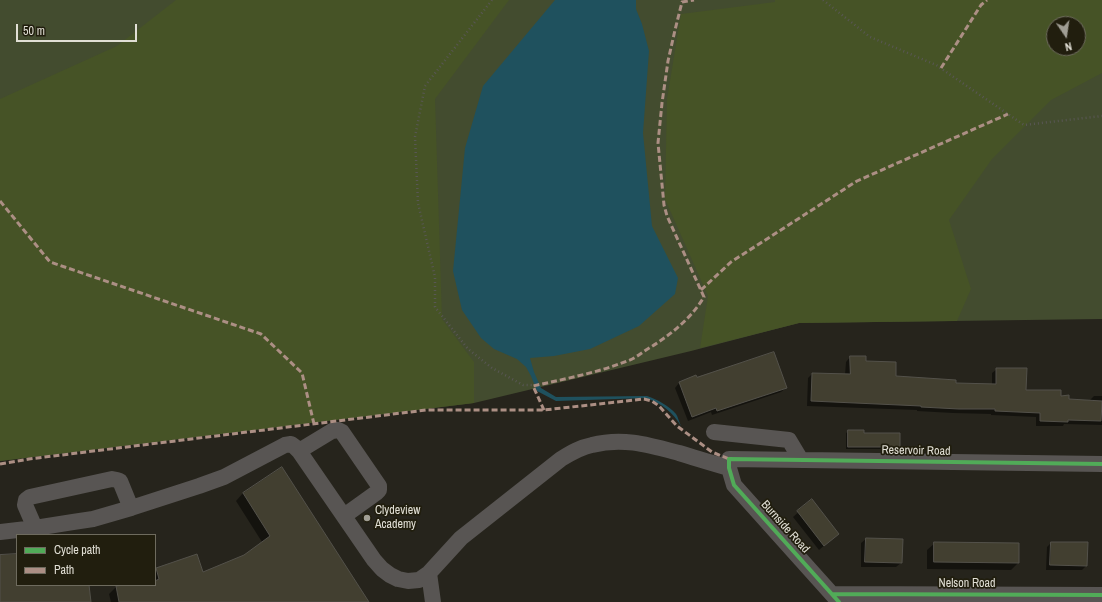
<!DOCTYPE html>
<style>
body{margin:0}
#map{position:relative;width:1102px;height:602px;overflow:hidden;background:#26241c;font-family:"Archivo Narrow",sans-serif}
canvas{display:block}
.legend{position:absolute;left:16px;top:534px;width:140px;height:52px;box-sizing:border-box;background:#211e0e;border:1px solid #6e6b5e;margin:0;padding:5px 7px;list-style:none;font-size:12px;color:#e1dfd5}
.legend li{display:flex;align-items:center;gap:8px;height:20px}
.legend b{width:20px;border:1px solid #6e6b5e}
.north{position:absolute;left:1046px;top:16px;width:40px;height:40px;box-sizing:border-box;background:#211e0e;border:1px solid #6e6b5e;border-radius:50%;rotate:167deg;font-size:11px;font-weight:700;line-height:16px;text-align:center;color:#e1dfd5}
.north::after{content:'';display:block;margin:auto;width:14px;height:18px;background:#a09e94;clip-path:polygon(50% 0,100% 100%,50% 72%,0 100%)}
.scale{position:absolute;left:16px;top:24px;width:121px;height:18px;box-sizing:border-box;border:2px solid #e1dfd5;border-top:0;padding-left:5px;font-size:12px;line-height:14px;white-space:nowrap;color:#e1dfd5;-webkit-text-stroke:3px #211e0e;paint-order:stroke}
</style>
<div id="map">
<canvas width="1102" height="602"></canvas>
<ul class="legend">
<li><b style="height:5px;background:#51ab58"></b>Cycle path</li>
<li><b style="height:5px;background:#ac8f84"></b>Path</li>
</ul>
<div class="north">N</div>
<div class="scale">50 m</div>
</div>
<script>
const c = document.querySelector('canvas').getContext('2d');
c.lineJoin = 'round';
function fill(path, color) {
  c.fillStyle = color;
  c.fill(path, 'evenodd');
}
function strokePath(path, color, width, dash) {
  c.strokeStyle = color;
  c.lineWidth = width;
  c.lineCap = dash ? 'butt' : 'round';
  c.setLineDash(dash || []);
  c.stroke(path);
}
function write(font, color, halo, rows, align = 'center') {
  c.font = font + ' "Archivo Narrow",sans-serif';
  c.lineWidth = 3.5;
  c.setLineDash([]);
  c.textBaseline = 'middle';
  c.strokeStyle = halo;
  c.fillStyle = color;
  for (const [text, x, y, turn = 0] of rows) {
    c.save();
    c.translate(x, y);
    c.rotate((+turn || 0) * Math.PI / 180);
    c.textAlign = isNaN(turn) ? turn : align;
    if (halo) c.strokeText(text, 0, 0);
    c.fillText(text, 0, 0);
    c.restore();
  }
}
fill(new Path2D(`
 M0,0H1102V319L799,323L691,351L474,403L0,461ZM1054,24H1078V48H1054Z`), '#434c2f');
fill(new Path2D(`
 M176,0H509L435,99L442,319L474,362V403L0,461V99L117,46Z
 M775,0H1102V73L1051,100L992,159L949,220L971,289L957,321L799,323L700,348L708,296L665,199L667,99L681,14L775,2ZM1054,24H1078V48H1054Z`), '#465326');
fill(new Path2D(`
 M555,0H636V9L642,24L649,51L643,133L652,226L678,278L675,294L639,326L590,349L554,356L530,358L534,372L541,388L556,397L647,396C658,400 668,405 676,414C678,417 679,422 681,426C672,411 662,404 646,398L556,401L537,391L531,376L526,367L517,359L494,349L481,338L462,310L453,271L465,148L483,86Z`), '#1f515e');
fill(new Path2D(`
 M850,357L865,362L895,377L955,384L992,385V373L997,369L1025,391L1060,397L1068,400L1089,401L1094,396H1102V425L1064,424L1063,426H1036V417L991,415V414L953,413L917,411V410L807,406L808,378L812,374L845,375L846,362Z
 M697,379L786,388L781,392L712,415L711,412L688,421L675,388L679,383Z
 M849,431L863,434L899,450L897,452H882V449H846V433Z
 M282,469L368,602H111L109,594L116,587L133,585H155V570L156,569L197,555L202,573L245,556L262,542L236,501L243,493Z
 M811,501L833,538L819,550L793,517Z
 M866,539L901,563L896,567H861V543Z
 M935,543L1018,563L1011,570L927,569V550Z
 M1051,543L1086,566L1082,570H1046L1047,547Z`), '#0007');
const building = new Path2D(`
 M774,352L787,388L717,411L716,408L692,417L679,382L696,375L697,377Z
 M850,356H866V361L896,362V376L956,380V383L996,384V368H1027L1026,390H1061V396L1069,395V399L1102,401L1101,421L1068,420V422L1040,421V413L995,411V409H959L921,407V406L811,401L812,373L850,374Z
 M848,430H864V433H900V450H884V447H848Z
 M282,467L369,602H119L116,586L125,585H155V581L159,579L156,568L197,554L203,572L244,555L270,536L243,493Z
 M812,499L839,534L824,546L797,511Z
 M866,538L903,539L902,563L865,562Z
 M934,542L1019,543V563L934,562Z
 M1051,542H1088L1087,566L1050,565Z
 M17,554V585H89L91,602H0V555Z`);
fill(building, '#423f30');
strokePath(building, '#53514a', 1);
strokePath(new Path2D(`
 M492,0L425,86L415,137L418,203L435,277V307L468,349L492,368L523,385H537
 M823,0L870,37L936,65L1024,125L1102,116`), '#595754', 2.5, [1, 3]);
strokePath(new Path2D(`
 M714,432L789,440L801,460
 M299,451L332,431L338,430L342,432L379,486V490L376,493L344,516
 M35,528L25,505L26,500L30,497L112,479L117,480L120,481L131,508
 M0,532L35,528L73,522L93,519L131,508L199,486L224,477L285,445L291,444L295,447L299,451L374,560L382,569L390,575L398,579L408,581L419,580L429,573L461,538L561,459C571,453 581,447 592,445C623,437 649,445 679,453C695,458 712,463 729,468
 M429,573L433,602
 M832,594L1102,595
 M839,602L734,485L729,468V459L1102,464`), '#585553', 16);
strokePath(new Path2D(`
 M941,68L981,5L987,0
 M0,201L50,262L261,334L302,373L314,424
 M701,290L731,262L857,181L1008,114
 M544,410L533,386C564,379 597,373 627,361C634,359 640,354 646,350C669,336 690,320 704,297L667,216L664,205L658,143L662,103L668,61L675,30L682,2L694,0
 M0,464L29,459L426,410H544L644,399L652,401L659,406L677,426L712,452L729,459`), '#ac8f84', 3, [6, 3]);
strokePath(new Path2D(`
 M832,594L1102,595
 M839,602L734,485L729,468V459L1102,464`), '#51ab58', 4);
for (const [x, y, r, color] of [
 [367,518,4,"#a09e94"]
]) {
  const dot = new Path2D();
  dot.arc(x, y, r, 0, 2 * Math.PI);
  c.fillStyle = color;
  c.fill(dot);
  strokePath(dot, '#211e0e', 1.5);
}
write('12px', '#e1dfd5', '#211e0e', [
 ["Reservoir Road",916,451,1],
 ["Burnside Road",785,527,48],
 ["Nelson Road",967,584]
]);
write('12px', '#e1dfd5', '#211e0e', [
 ["Clydeview",375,511],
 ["Academy",375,525]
], 'left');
</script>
